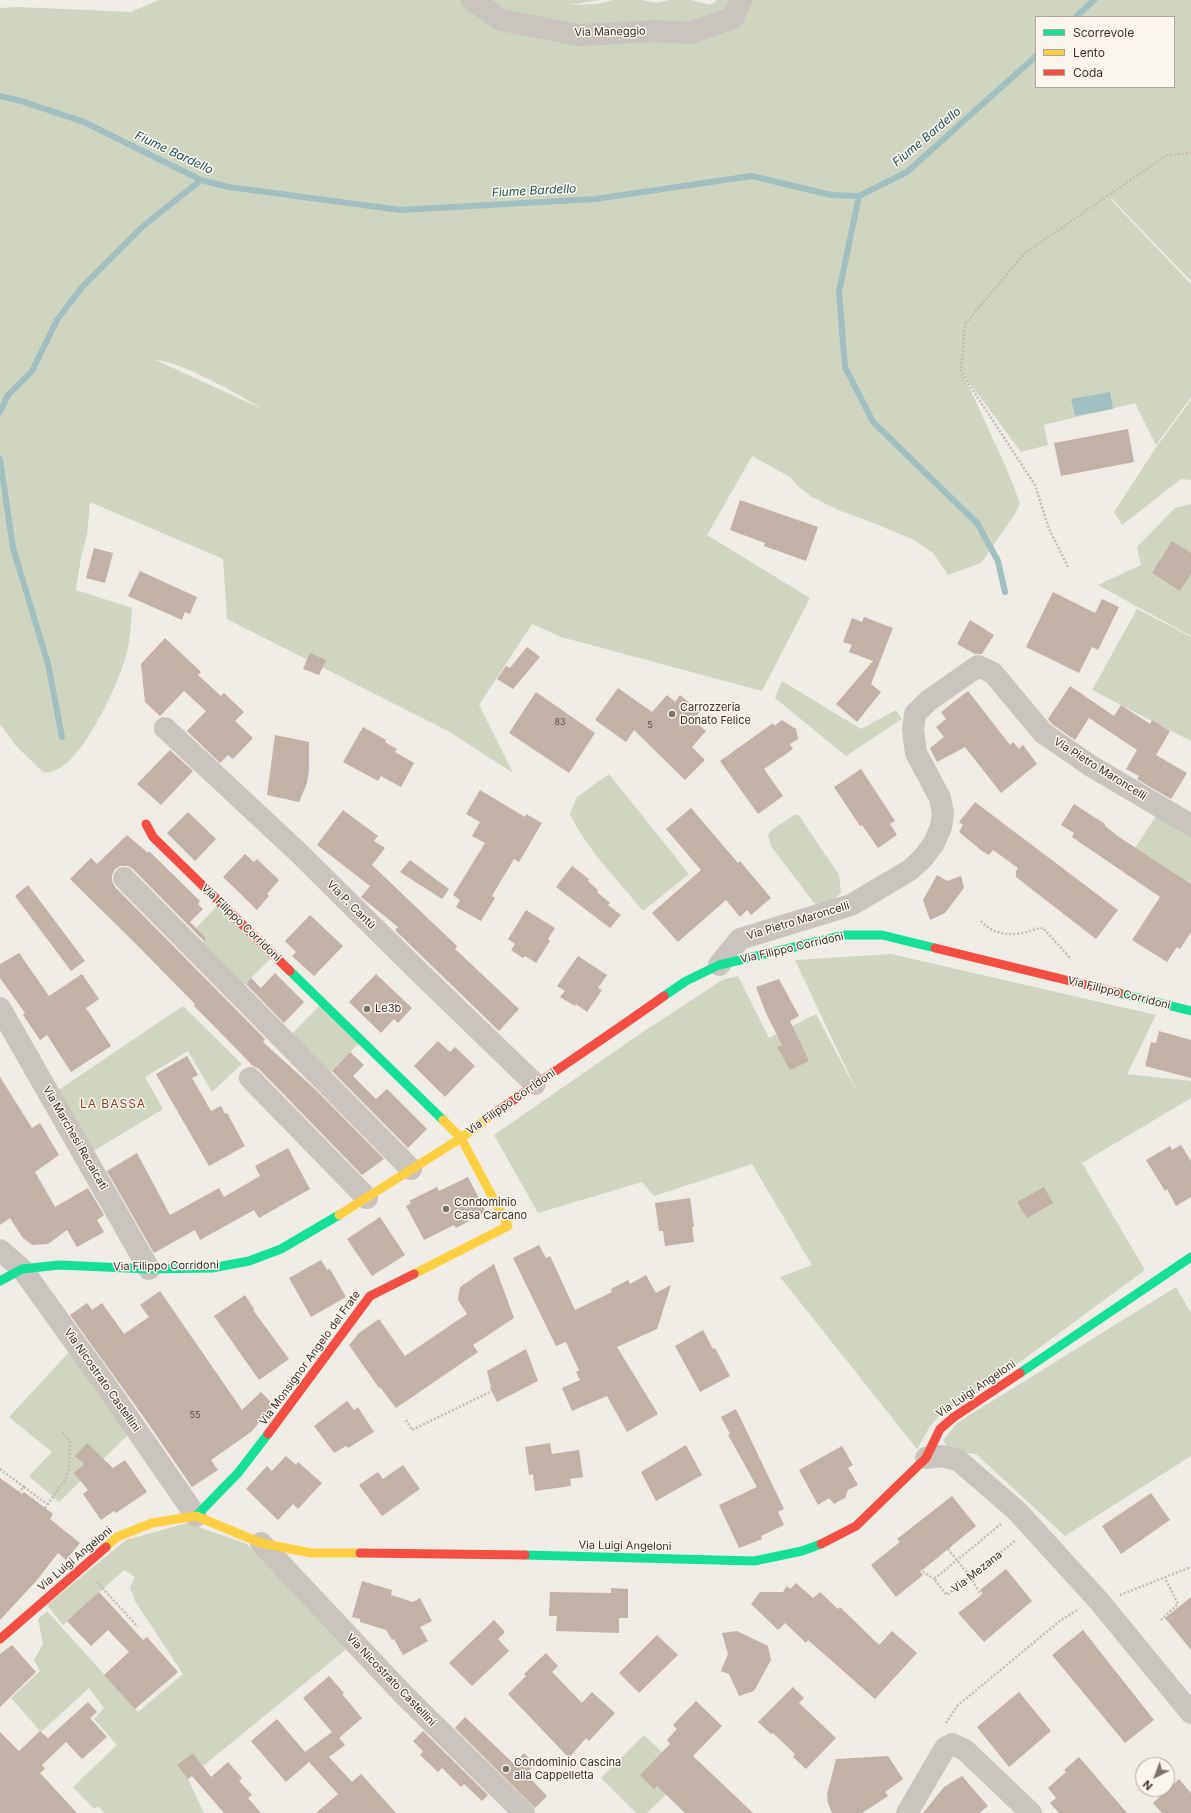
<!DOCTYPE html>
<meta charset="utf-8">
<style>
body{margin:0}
#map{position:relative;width:1191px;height:1813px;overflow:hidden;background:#efebe5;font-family:Inter,sans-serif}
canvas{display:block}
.legend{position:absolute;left:1035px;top:16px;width:140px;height:72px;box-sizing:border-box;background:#faf6ee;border:1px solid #ada7a0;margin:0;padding:5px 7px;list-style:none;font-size:12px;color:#3a312b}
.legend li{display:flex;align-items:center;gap:8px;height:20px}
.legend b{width:20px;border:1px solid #ada7a0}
.north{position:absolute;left:1135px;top:1757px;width:40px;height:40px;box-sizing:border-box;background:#faf6ee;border:1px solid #ada7a0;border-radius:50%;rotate:222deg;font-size:11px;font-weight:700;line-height:16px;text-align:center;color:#3a312b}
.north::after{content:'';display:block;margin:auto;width:14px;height:18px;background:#79726c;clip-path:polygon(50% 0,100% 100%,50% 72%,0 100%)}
</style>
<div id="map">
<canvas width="1191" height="1813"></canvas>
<ul class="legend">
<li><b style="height:5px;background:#16e098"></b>Scorrevole</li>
<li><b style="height:5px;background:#ffcf43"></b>Lento</li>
<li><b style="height:5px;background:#f24e42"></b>Coda</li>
</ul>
<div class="north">N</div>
</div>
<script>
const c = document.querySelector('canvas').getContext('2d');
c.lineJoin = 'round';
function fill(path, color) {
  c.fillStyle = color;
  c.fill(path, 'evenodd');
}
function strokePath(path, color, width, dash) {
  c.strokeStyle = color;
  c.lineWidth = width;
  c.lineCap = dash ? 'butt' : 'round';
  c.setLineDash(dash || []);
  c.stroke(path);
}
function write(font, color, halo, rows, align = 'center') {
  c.font = font + ' Inter,sans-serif';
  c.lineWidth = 3;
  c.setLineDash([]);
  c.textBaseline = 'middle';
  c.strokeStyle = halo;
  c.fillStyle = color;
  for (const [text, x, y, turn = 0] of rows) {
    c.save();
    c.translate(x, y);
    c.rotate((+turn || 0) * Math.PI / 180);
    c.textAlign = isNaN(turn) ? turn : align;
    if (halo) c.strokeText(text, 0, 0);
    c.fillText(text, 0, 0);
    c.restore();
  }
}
fill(new Path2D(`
 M159,0H601L568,5L598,4L613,0H641L657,3L670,0H691L710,5L717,0H1191V281L1112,199H1110L1191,284V397L1156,445L1135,403L1044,425L1048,445L1021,452L963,374L1006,467L1020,503L1015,514L981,563L948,575L933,553L914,540L871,522L838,510L812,497L799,487L790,477L752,456L707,535L810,598L762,691L561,637L532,624L479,705L513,773L448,731L227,619L223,559L90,502L87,535L81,557L76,590L132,608C131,627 130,645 124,662C116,688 76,779 43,772L16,746L0,724V8L18,7L131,12ZM1036,17H1174V87H1036ZM156,360C177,360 243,396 262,409Z
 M1191,400V480L1181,479L1122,525L1114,512L1157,446Z
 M1191,504V636L1098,585L1141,565L1137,547L1175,508Z
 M1137,609L1191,637V741L1092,690Z
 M782,681L861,729L896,710L902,719L846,756L775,698Z
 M609,774L689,874L643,911C618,880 587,850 570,814L577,797Z
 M1158,813L1191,832V884L1135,848Z
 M794,815H798L802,820L839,875L841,892C834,901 827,906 814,903L771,846L768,835L773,829Z
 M218,905L271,958L242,987L200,945L206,938L196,928Z
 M891,954L1156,1015L1127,1074L1191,1081V1098L1082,1163L1145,1270L971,1398L942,1412L929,1428L917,1449L780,1277L812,1265L752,1164L654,1196L642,1182L538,1213L494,1135L637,1036L722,980L738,976L769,1038L816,1014L860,1098L795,960Z
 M320,1005L359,1043L330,1072L291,1035Z
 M183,1006L242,1064L212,1092L188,1051L145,1077L163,1109L92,1152L57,1091Z
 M1176,1287L1191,1313V1456L1065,1536L976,1454L950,1451L943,1440L957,1423Z
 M71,1350L128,1435L59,1502L29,1476L52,1452L9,1417Z
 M187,1523L247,1544L349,1647L203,1766L193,1753L178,1765L188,1779L204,1813H104L98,1806L94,1809L73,1787L117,1745L94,1719L104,1708L89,1688L41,1732L11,1698L40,1671L34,1660L43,1644L38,1619L47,1611L138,1712L183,1674L135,1601L130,1587L135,1577L124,1570L63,1625L47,1605L126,1540Z
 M644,1735L686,1775L647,1813H636L601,1778Z`), '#cfd5c0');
fill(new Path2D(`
 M1110,392L1113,409L1075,416L1071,399Z`), '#a1bec0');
strokePath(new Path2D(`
 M1076,17L1094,0
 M0,96L21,101L84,122L201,180L229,187L400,210L595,199L752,176L831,195L859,196L907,172L1036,56
 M859,196L839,292L845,367L873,422L977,523L998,561L1005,592
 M0,412L8,395L32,371L57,320L82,287L142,227L201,180
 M0,459L13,548L48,664L62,737`), '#a1bec0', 6);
fill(new Path2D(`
 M1128,429L1134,462L1061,476L1054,443Z
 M740,500L818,527L806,561L764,546L765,543L730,530Z
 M1172,541L1191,553V574L1180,591L1152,573Z
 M94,548L113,553L105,583L86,578Z
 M140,571L197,597L190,614L185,612L182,620L128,596Z
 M1053,592L1095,613L1102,599L1119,607L1098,650L1092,647L1079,673L1026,647Z
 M864,617L893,628L871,684L881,692L857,722L836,704L873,661L849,652L852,645L843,642L852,618L862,622Z
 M970,620L994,635L982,654H975L957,644Z
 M165,638L201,672L198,675L221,696L224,693L244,712L235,721L253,738L233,759L228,755L220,763L187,731L206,711L184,691L160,716L145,702L141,664Z
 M527,647L540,657L513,689L497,679L506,666L510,668Z
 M310,653L326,660L319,675L303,669Z
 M1070,686L1114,716L1121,705L1150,724L1152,720L1170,731L1156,755L1187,773L1171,799L1137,779L1139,776L1126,769L1137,750L1089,718L1075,740L1052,724L1048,719Z
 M618,688L652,712L667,695L675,702L680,695L700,712L693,720L706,731L692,747L705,760L685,780L634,730L626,742L595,720Z
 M968,691L1010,745L1013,742L1019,749L1023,745L1037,764L1001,793L965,747L937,762L930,748L944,737L936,727L946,719L941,712Z
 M536,692L595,733L569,773L509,733Z
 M782,720L796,729L798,739L790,744L793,749L764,769L783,796L758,814L720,761L773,723L774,726Z
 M363,727L386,740L385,742L397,749L395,752L414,763L401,787L381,776L378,781L343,762Z
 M275,735L309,742V770L307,783L299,802L267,795Z
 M170,750L193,771L161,805L137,784Z
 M861,769L895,821L890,824L897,835L878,848L862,825L860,826L834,787Z
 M480,790L525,817L526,814L542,823L519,862L514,859L492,896L495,898L481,921L456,907L460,900L453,895L485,843L472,836L480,822L466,814Z
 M975,802L1118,910L1096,939L1016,877V871L1018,868L993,850L989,855L982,851L959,832L963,825L959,822Z
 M1074,804L1105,824V826L1119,837L1191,884V932L1180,949L1177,947L1167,962L1132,940L1160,897L1072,837L1074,833L1061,825Z
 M691,808L738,863L740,861L771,898L751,915L747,910L740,917L726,900L678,942L652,913L701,870L666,829Z
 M343,810L378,836L374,841L385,848L372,865L457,946L455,949L519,1009L499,1031L395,930L398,927L361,897L370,886L317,845Z
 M188,812L216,839L195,861L167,833Z
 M127,835L148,853L149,851L200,901L198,904L203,909L190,922L206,938L204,941L133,869L128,866H120L115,869L112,875V881L115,887L265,1039L263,1042L316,1090L384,1159L362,1175L259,1069L253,1066L212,1024L194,1006L195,1004L134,942L70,879L91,858L97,864Z
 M245,854L254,862L257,859L279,880L267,894L269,896L257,910L223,877Z
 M410,860L449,889L442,899L400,872Z
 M572,866L589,879L588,881L598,890L597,892L610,903L608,905L621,915L610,928L556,887Z
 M937,875L947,881L961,876L964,888L945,913L930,920L923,900Z
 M28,885L85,961L71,971L15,896Z
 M526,910L555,928L548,939L550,941L536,963L525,956L523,958L511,950L515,944L508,939Z
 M310,915L343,946L314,976L292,956L296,952L285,941Z
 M19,953L49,996L82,974L99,999L86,1008L111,1046L71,1072L47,1035L40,1040L23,1015L25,1013L0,978V964Z
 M578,956L607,975L598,988L602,990L587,1012L576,1004L575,1006L560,997L565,991L557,986Z
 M275,973L304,1002L284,1023L246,984L251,978L261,988Z
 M376,974L412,1008L398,1023L394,1019L381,1033L349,1002Z
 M779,979L799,1016L790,1021L809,1061L790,1070L777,1047L782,1045L766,1013L756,987Z
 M1159,1031L1191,1040V1078L1145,1066L1151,1042L1156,1043Z
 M438,1041L450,1052L455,1047L475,1066L445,1097L414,1066Z
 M350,1052L364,1065L353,1076L376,1099L387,1089L427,1129L408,1148L332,1071Z
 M187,1056L198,1075L192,1078L211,1111L221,1106L225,1114L227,1113L245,1146L209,1166L156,1074Z
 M0,1077L32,1128L40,1123L59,1155L35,1172L55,1207L88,1188L104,1215L97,1220L104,1232L77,1247L67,1230L48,1244L32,1245L22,1237L10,1218L0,1225Z
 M1181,1145L1191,1161V1197L1176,1206L1167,1189L1165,1191L1146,1160L1170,1146L1172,1150Z
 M288,1148L310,1189L259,1218L254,1210L200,1240L195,1230L154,1253L107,1171L137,1153L170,1215L219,1188L224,1197L260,1176L255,1166Z
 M468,1177L486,1212L456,1228L454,1225L424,1240L406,1206L411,1203L409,1201L437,1187L439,1191Z
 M1044,1187L1053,1203L1027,1218L1017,1202Z
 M690,1198L694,1227H692L694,1242L665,1246L663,1231H659L655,1203Z
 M380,1217L405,1255L372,1276L347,1239Z
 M539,1245L546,1258L550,1256L575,1310L612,1292L611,1289L628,1280L630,1284L646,1275L656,1293L671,1285L657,1329L617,1347L658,1414L627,1432L607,1396L572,1411L562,1388L580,1380L576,1372L579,1370L566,1342L556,1346L513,1258Z
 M321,1260L327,1270L330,1269L346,1297L311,1317L289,1278Z
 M494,1264L514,1318L473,1345L478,1352L396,1408L380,1387L379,1388L349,1345L359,1333L379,1319L405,1356L467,1314L458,1300L460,1287Z
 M160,1291L242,1410L261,1392L274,1405L251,1432L211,1460L218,1470L192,1487L143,1416L70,1315L87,1303L92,1310L102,1303L124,1334L149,1317L140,1305Z
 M245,1295L254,1309L253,1310L289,1359L259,1380L214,1316Z
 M703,1330L713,1349L715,1348L730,1376L700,1392L675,1346Z
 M526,1349L538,1381L497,1402L490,1388L491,1387L487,1371Z
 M347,1401L354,1410L358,1407L374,1432L348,1448L346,1446L334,1453L314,1426Z
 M736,1409L784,1509L778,1512L784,1525L761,1536L762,1539L739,1548L719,1505L757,1487L728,1435L730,1434L721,1417Z
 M87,1443L113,1468L125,1460L147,1492L116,1513L114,1511L101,1520L83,1494L88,1490L74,1473L84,1464L75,1456Z
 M550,1443L552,1454L579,1450L583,1477L570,1479L571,1486L535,1491L533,1474L529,1475L525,1447Z
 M686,1445L702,1475L656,1501L641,1472Z
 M842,1446L853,1465L848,1468L858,1485L848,1490L845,1498L834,1504L829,1498L818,1505L799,1470Z
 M286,1456L296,1465L298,1462L322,1483L298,1509L293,1504L278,1520L246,1489L267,1466L272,1471Z
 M403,1465L420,1489L382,1516L359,1485L378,1472L383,1479Z
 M0,1478L22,1494L24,1492L53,1514L50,1519L80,1543L66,1560L58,1553L37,1580L0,1620Z
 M1151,1493L1170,1520L1121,1554L1102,1526Z
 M952,1496L976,1526L920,1572L923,1575L896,1597L871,1565L900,1542L897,1539Z
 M1006,1569L1032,1601L984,1642L958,1613L983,1594L980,1590Z
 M362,1581L392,1590L391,1595L413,1602L420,1598L432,1621L420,1627L428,1641L403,1655L394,1639L392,1640L386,1630L360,1622V1619L352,1617Z
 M796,1583L813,1598L820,1592L838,1609L840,1607L879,1645L892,1631L917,1653L875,1699L808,1640L806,1643L785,1623L778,1630L751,1604L760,1592H783L787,1586L790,1589Z
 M611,1588L628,1589V1618H619V1633L556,1631L557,1616H549L550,1592L611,1593Z
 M99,1592L143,1640L147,1637L178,1672L135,1709L104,1675L129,1652L108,1630L91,1646L67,1621Z
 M1191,1597V1650L1165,1618Z
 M494,1620L505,1632L498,1639L509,1651L472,1686L449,1663Z
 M1083,1630L1154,1720L1125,1743L1052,1655Z
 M737,1631L768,1646L771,1660L754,1691L739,1696L729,1674L721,1671L728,1654L722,1633Z
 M657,1635L678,1655L639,1693L619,1673Z
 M12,1645L36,1672L0,1707V1654Z
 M546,1653L558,1666L552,1672L582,1703L592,1692L615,1713L589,1741L586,1738L569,1758L508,1694L526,1676L524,1674Z
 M329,1676L344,1693L342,1694L362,1718L339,1738L345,1745L329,1757L352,1782L361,1774L396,1813H316L338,1794L309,1762L286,1782L251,1741L277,1719L305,1752L332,1732L303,1698Z
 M793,1687L804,1698L799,1703L836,1738L806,1769L793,1757L795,1754L773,1733L771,1734L758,1722Z
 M1019,1692L1051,1731L1009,1767L977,1727Z
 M696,1701L722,1726L693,1756L753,1813H685L657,1786L654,1789L640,1775L670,1744L667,1740L677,1729L673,1725Z
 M88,1702L97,1712L90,1718L107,1737L82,1759L66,1742L42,1765L45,1769L40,1773L77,1813H0V1732L19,1751L40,1731L48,1738Z
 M465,1717L514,1764L524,1753L535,1764L526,1774L547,1796L535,1808L455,1728Z
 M423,1731L488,1795L482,1801L464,1784L461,1787L442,1768L438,1772L420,1755L423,1751L413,1741Z
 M193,1753L211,1777L228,1762L242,1778L239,1781L252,1795L248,1798L261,1813H224L192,1776L188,1779L177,1765Z
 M888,1756L903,1779L885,1792L888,1796L862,1813H832L828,1803L827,1794L836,1759Z
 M1079,1757L1127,1813H1059L1050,1803L1056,1798L1048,1788L1066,1772L1064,1770Z
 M962,1776L988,1806L979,1813H923L944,1787Z
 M1179,1779L1191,1793V1813H1162L1153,1803Z`), '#c2b1a7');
strokePath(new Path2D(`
 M1068,567L1049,529L1035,485L961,372L965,324L1025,253L1167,155L1191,153
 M981,921C992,933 1006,936 1022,933C1030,932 1035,928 1043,928L1071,959
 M406,1420L412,1430L492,1391
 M0,1469L24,1487L19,1492
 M24,1487L47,1504
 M45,1508L65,1480L69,1468L70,1441L62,1431
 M1001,1524L934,1579L947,1595L1016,1540
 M948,1549L968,1574L984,1599
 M917,1566L922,1571L934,1579
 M97,1582L138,1627
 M1120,1595L1191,1567
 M1161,1620L1178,1604L1165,1578
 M946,1723L957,1706L1061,1620L1079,1609`), '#c2bcb6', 2.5, [2, 2]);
strokePath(new Path2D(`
 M472,0L501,20L578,35L654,31L690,33L733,18L741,0
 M165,728L300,854L418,971L535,1084
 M124,878L411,1169
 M719,965L740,939L851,905L910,870L923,858L934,843L941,827L943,813L940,798L916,753L913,730L915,714L928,701L978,666L993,673L1043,733L1091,766L1191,825
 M0,1008L149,1269
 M250,1078L367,1198
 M0,1250L22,1269L107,1387L196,1516
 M926,1458L942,1456L958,1460L1017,1511L1099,1601L1191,1713
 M261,1543L403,1694L524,1813
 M907,1813L945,1748L952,1744L965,1750L1031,1813`), '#c9c4be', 22);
strokePath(new Path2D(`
 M290,971L443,1120
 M1119,993L1191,1011
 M664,996L686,981L719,965L845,935H882L935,948
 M0,1281L22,1269L59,1265L149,1269L212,1268L249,1261L281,1249L339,1215
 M1020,1373L1191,1257
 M196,1516L238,1473L268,1434
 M525,1555L754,1561L802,1551L821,1544`), '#16e098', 9);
strokePath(new Path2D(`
 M339,1215L461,1138L491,1116
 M414,1274L508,1226L461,1138L443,1120
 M106,1547L117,1537L152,1523L196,1516L261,1543L311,1553H360`), '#ffcf43', 9);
strokePath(new Path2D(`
 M146,824L153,837L290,971
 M935,948L1119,993
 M491,1116C548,1075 607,1037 664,996
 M268,1434L370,1296L414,1274
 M821,1544L856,1526L926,1458L940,1429L954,1417L1020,1373
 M360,1553L525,1555
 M0,1639L106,1547`), '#f24e42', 9);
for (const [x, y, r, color] of [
 [672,714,4,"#79726c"],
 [367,1009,4,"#79726c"],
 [446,1209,4,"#79726c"],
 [506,1769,4,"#79726c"]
]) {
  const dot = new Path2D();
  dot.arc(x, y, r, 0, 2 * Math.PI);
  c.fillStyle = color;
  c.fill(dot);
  strokePath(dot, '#faf6ee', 1.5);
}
write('9px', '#5c514a', null, [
 ["83",560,722],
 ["5",650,725],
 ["55",195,1415]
]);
write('11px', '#3a312b', '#faf6ee', [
 ["Via Maneggio",610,32,-1],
 ["Via Pietro Maroncelli",1100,769,32],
 ["Via P. Cantù",351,905,45],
 ["Via Pietro Maroncelli",798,921,-17],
 ["Via Filippo Corridoni",241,923,44],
 ["Via Filippo Corridoni",792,948,-13],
 ["Via Filippo Corridoni",1119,993,14],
 ["Via Filippo Corridoni",511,1102,-35],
 ["Via Marchesi Recalcati",75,1138,60],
 ["Via Filippo Corridoni",166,1266,-1],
 ["Via Monsignor Angelo del Frate",310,1358,-54],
 ["Via Nicostrato Castellini",102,1380,55],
 ["Via Luigi Angeloni",976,1389,-34],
 ["Via Luigi Angeloni",625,1546,1],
 ["Via Luigi Angeloni",75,1559,-40],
 ["Via Mezana",977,1572,-38],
 ["Via Nicostrato Castellini",391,1680,46]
]);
write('11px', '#3a312b', '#faf6ee', [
 ["Carrozzeria",680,708],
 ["Donato Felice",680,721],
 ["Le3b",375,1009],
 ["Condominio",454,1203],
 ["Casa Carcano",454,1216],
 ["Condominio Cascina",514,1763],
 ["alla Cappelletta",514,1776]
], 'left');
write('italic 12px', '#21545c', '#faf6ee', [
 ["Fiume Bardello",927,137,-40],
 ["Fiume Bardello",174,153,25],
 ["Fiume Bardello",534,191,-3]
]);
c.letterSpacing = '1px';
write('12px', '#884326', '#faf6ee', [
 ["LA BASSA",113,1104]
]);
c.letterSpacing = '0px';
</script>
